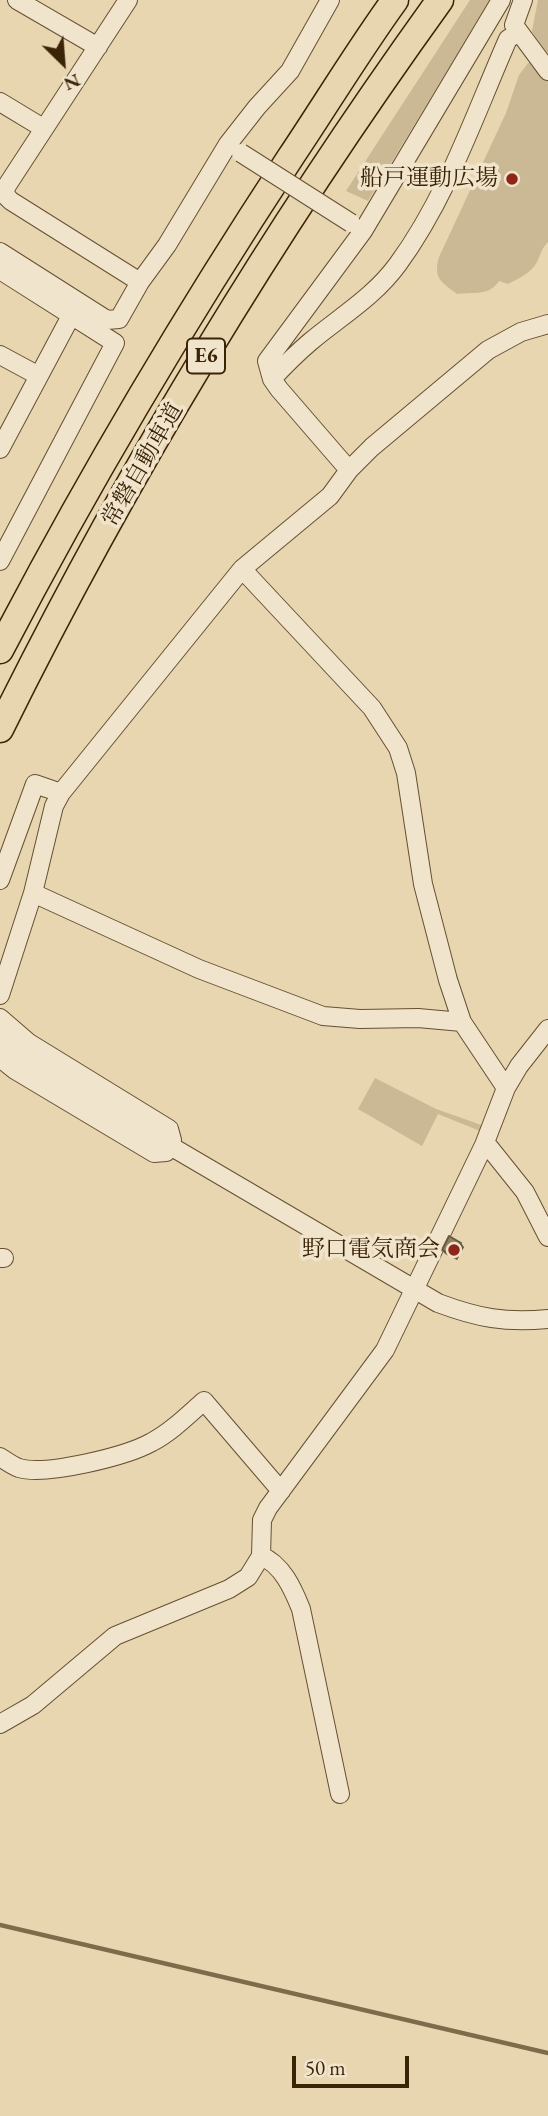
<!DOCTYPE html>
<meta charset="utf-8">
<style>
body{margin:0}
#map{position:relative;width:548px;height:2116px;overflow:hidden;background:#e8d6b1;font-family:"EB Garamond",serif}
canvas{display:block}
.north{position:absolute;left:28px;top:28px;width:70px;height:70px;-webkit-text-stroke:5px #f0e4cc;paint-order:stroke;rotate:155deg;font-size:19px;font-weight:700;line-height:28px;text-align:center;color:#3b2306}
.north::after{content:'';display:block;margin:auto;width:24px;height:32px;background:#3b2306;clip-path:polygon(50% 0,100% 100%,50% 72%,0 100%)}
.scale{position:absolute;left:292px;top:2056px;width:117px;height:32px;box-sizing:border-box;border:4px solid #3b2306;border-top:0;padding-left:9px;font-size:21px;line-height:24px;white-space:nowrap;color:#3b2306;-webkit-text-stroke:5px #f0e4cc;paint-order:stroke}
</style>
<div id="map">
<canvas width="548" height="2116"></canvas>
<div class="north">N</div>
<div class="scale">50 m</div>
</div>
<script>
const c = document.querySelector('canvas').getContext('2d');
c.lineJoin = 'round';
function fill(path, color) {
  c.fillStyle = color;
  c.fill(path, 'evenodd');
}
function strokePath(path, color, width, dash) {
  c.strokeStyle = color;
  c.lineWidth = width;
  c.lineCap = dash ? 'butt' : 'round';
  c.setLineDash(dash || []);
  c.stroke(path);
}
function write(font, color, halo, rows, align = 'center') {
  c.font = font + ' "EB Garamond","Noto Serif JP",serif';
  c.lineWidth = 7;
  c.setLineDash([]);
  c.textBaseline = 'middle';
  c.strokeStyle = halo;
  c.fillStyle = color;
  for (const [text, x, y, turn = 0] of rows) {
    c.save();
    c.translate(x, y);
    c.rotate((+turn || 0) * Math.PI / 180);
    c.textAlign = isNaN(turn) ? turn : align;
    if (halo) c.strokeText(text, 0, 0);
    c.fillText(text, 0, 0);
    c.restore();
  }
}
fill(new Path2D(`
 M470,0H490L368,201L346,191Z
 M538,0H548V59L532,31Z
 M528,63H533L548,81V242C541,249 541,254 537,262C531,273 518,279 508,284L499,281C490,296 473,292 457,294C441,282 433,278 439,257L506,113L519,75Z
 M375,1078L436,1109L487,1127L485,1133L438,1114L422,1146L358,1109Z`), '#cbb894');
strokePath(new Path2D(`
 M0,1925L548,2053`), '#7f6a4a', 4.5);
const minor = new Path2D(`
 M17,0L98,47
 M128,0L6,187L5,195L11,201L140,282
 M523,0L514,25L548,71
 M0,102L43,128
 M0,252L107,320L119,319L140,282L167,245L228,144L257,107L290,71L330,0
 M0,270L115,343L0,561
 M0,355L39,376
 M272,379C284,366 297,353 310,342C341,316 374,297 398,264C447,197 475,114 508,39L519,32
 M0,449L72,314
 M349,470L279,389L272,379L267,361L363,231L501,0
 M242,569L372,708L398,748L406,773L423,884L448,980L462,1022L506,1088
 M0,880L35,784L61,793
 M33,893L199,969L323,1016L360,1019L418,1018L462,1022
 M0,995L33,893L54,806L61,793L242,569L330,496L349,470L372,447L488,350L521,332L548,324
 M0,1018L29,1043L169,1129L172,1140L166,1152L154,1153L15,1070L0,1058
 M0,1038L21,1054L80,1093L438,1303C478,1318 505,1323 548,1319
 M484,1145L489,1147L525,1192L548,1237
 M0,1258H4
 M0,1457C6,1461 13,1466 19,1468C47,1476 127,1456 152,1442C171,1432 187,1416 204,1401L281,1491
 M261,1556C282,1564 293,1589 301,1609L340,1794
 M0,1724L33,1705L115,1636L229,1589L248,1577L261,1556L262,1520L268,1508L385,1350L484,1145L506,1088L519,1066L548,1029`);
const highway = new Path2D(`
 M0,650C88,481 185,318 290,158C325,106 358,51 395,0
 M0,729C125,476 275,229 440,0`);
strokePath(minor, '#665031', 20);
strokePath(highway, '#3b2306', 29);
strokePath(minor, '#f0e4cc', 18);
strokePath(highway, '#e8d6b1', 26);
const minorBridge = new Path2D(`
 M241,153L351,223`);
strokePath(minorBridge, '#665031', 20, []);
strokePath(minorBridge, '#f0e4cc', 18);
fill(new Path2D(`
 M464,1247L457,1260L445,1254L442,1250Z`), '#806e52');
fill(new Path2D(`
 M461,1243L464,1247L457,1260L454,1256Z`), '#685a42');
const building = new Path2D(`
 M449,1236L461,1243L454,1256L442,1250Z`);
fill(building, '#95805f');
strokePath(building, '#685a42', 2);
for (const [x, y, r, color] of [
 [512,179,7,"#8f2418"],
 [454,1250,7,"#8f2418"]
]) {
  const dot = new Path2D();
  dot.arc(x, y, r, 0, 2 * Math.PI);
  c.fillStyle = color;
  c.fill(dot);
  strokePath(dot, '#f0e4cc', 2.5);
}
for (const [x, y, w] of [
 [206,356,38]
]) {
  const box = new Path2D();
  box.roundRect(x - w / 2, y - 17.5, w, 35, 5);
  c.fillStyle = '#f0e4cc';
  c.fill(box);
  strokePath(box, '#3b2306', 2);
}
write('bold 21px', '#3b2306', null, [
 ["E6",206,356]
]);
write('23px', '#3b2306', '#f0e4cc', [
 ["船戸運動広場",498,179],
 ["野口電気商会",440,1250]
], 'right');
write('23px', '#3b2306', '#f0e4cc', [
 ["常磐自動車道",143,465,-60]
]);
</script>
